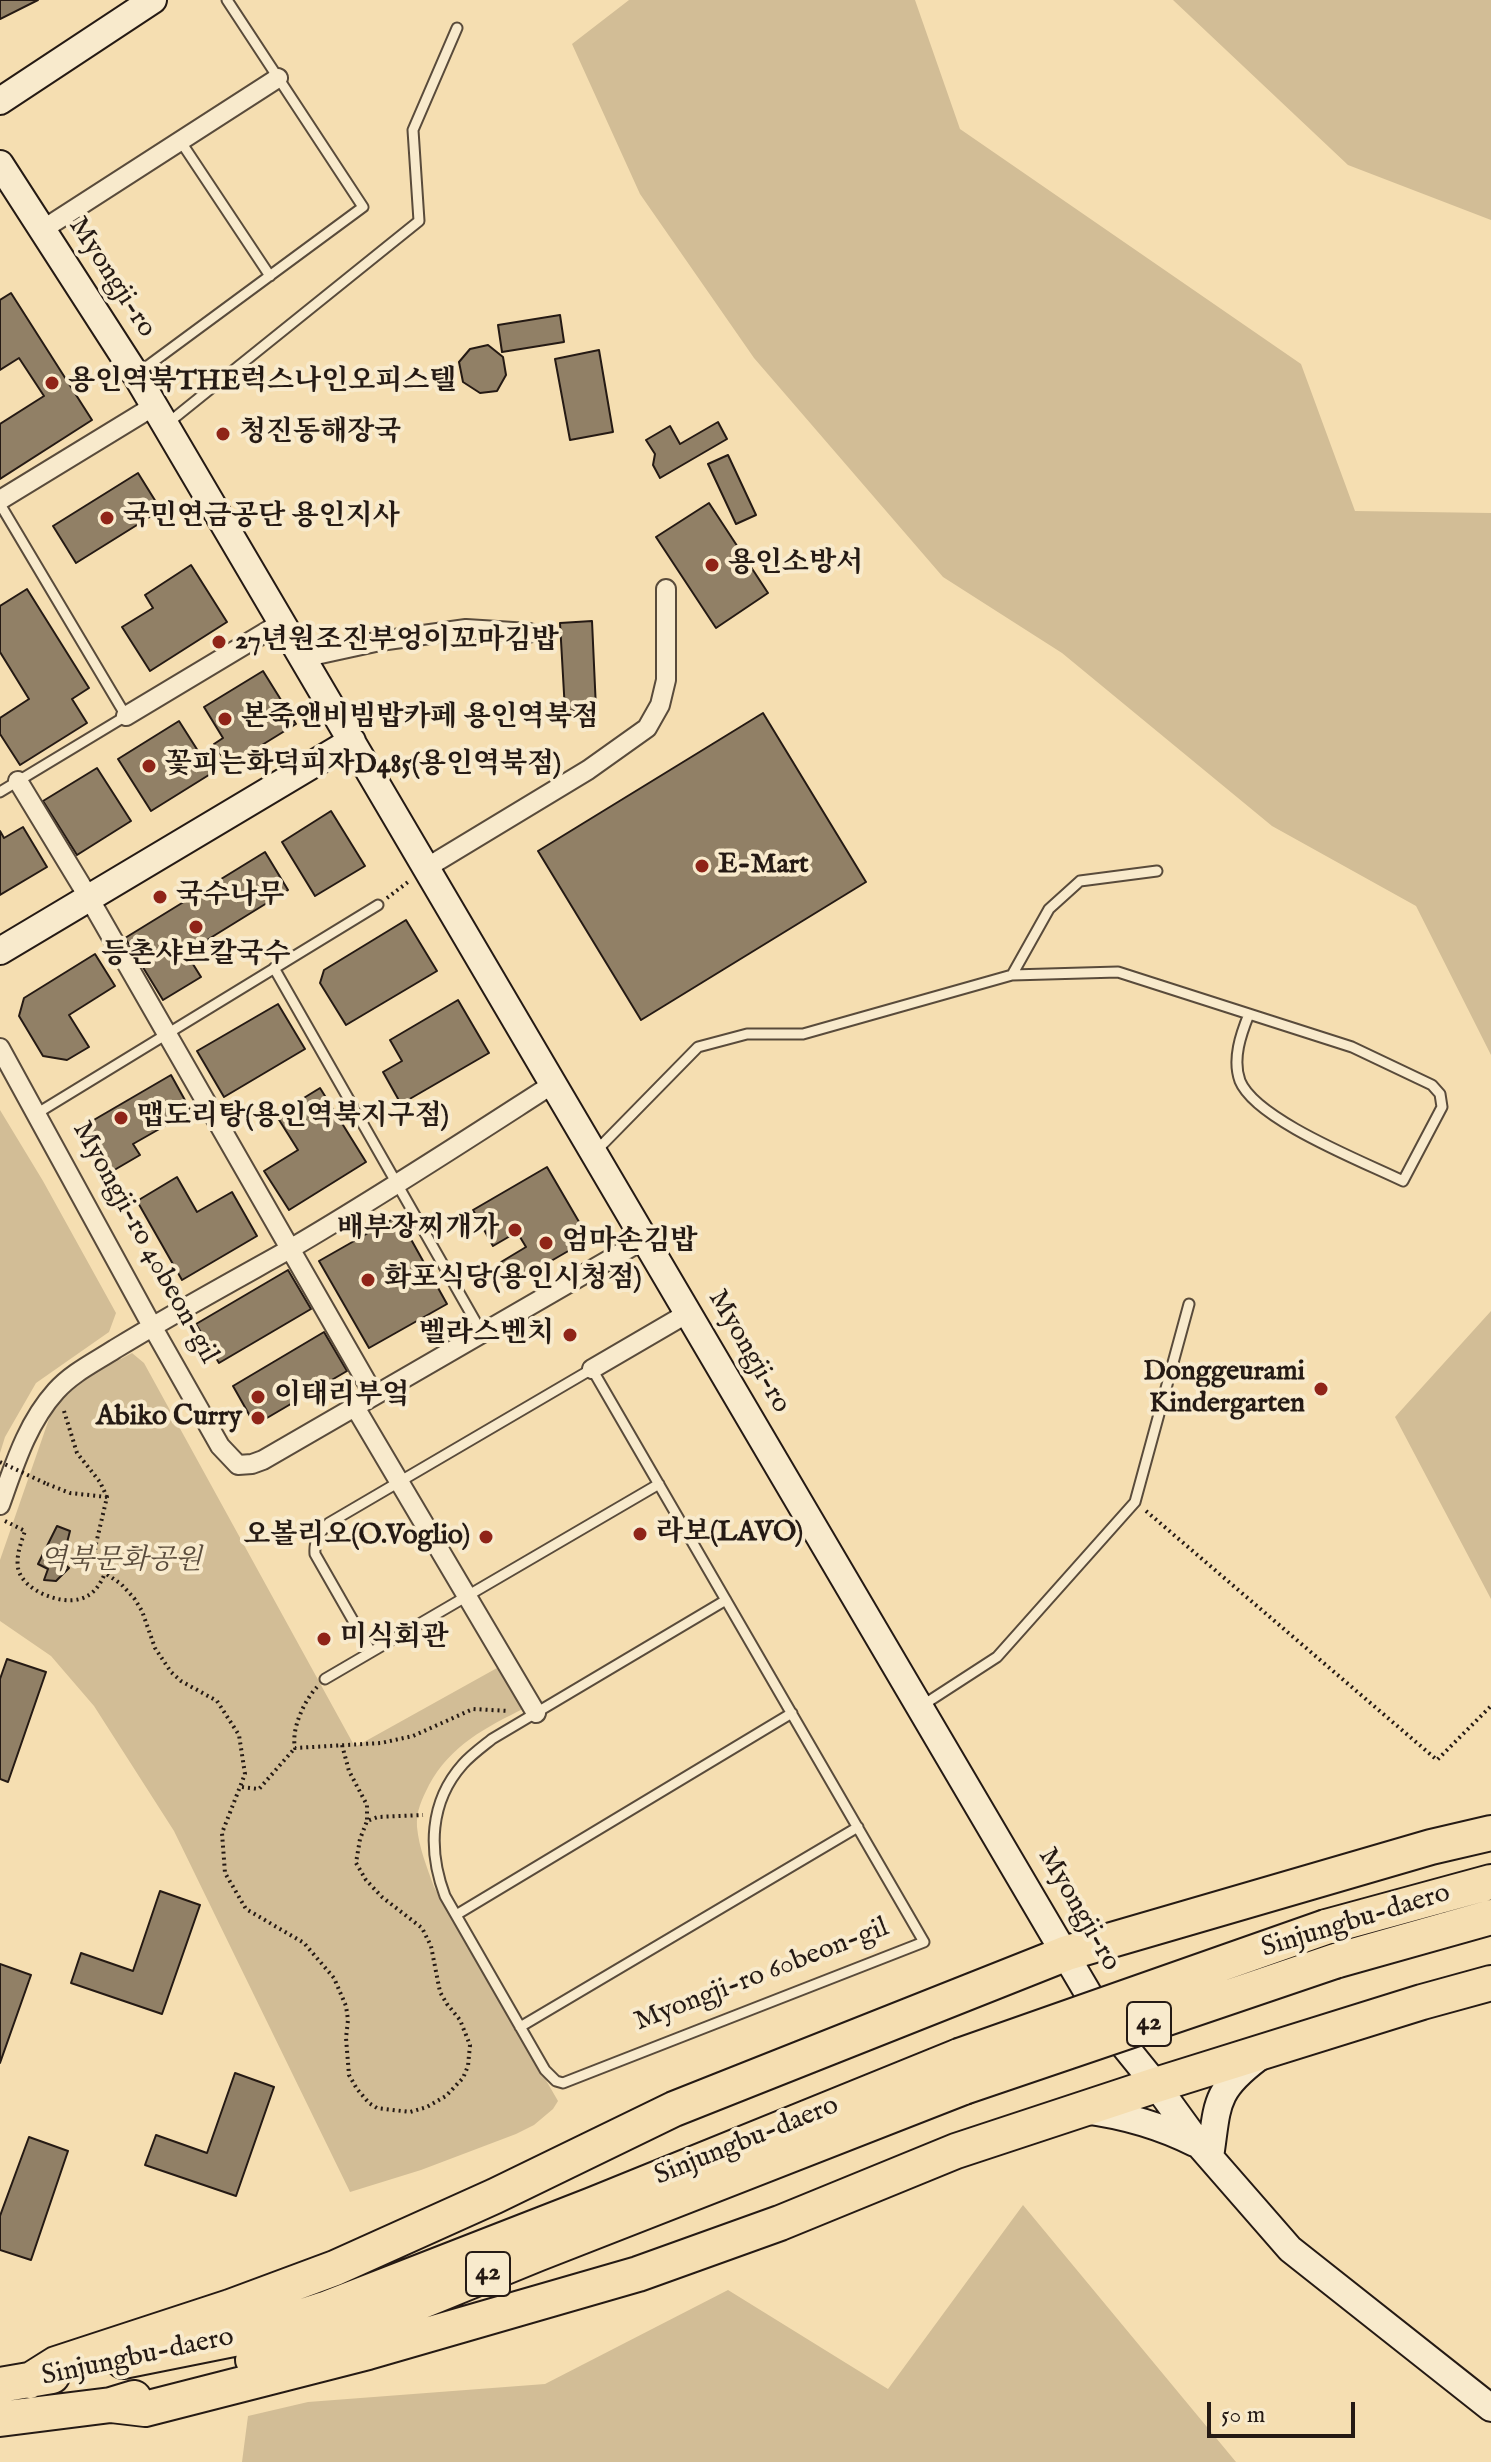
<!DOCTYPE html>
<meta charset="utf-8">
<style>
body{margin:0}
#map{position:relative;width:1491px;height:2462px;overflow:hidden;background:#f5deb1;font-family:"IM FELL English",serif}
canvas{display:block}
.scale{position:absolute;left:1207px;top:2402px;width:148px;height:36px;box-sizing:border-box;border:4px solid #251a14;border-top:0;padding-left:10px;font-size:24px;line-height:28px;white-space:nowrap;color:#251a14;-webkit-text-stroke:6px #f8eacc;paint-order:stroke}
</style>
<div id="map">
<canvas width="1491" height="2462"></canvas>
<div class="scale">50 m</div>
</div>
<script>
const c = document.querySelector('canvas').getContext('2d');
c.lineJoin = 'round';
function fill(path, color) {
  c.fillStyle = color;
  c.fill(path, 'evenodd');
}
function strokePath(path, color, width, dash) {
  c.strokeStyle = color;
  c.lineWidth = width;
  c.lineCap = dash ? 'butt' : 'round';
  c.setLineDash(dash || []);
  c.stroke(path);
}
function write(font, color, halo, rows, align = 'center') {
  c.font = font + ' "IM FELL English","Noto Serif KR",serif';
  c.lineWidth = 8;
  c.setLineDash([]);
  c.textBaseline = 'middle';
  c.strokeStyle = halo;
  c.fillStyle = color;
  for (const [text, x, y, turn = 0] of rows) {
    c.save();
    c.translate(x, y);
    c.rotate((+turn || 0) * Math.PI / 180);
    c.textAlign = isNaN(turn) ? turn : align;
    if (halo) c.strokeText(text, 0, 0);
    c.fillText(text, 0, 0);
    c.restore();
  }
}
fill(new Path2D(`
 M629,0H915L960,129L1301,364L1355,511L1491,513V1055L1416,906L1272,826L1062,653L943,577L754,358L640,194L572,44Z
 M1173,0H1491V220L1348,165Z
 M0,1110L43,1181L116,1313L109,1332L36,1383L5,1437L0,1453Z
 M1491,1311V1599L1395,1417Z
 M132,1353L144,1363L355,1747L497,1668L525,1708C486,1727 450,1746 429,1785C422,1799 416,1811 417,1827C419,1848 427,1867 434,1887L558,2101L553,2109L534,2125L516,2134L421,2170L350,2192L174,1831L94,1706L51,1656L0,1621V1560L50,1416L71,1390L100,1370Z
 M1023,2205L1236,2462H242L248,2416L308,2402L545,2384L728,2290L888,2389Z`), '#d2bd96');
const building = new Path2D(`
 M0,0H38L0,19Z
 M11,293L92,420L0,479V424L44,396L19,358L0,370V300Z
 M560,315L564,342L502,352L498,325Z
 M488,345L503,357L506,375L497,391L480,393L463,382L459,362L470,349Z
 M599,350L613,432L570,440L555,359Z
 M718,422L727,439L660,478L653,465L655,454L646,440L670,426L680,444Z
 M728,455L756,515L736,524L708,464Z
 M138,473L161,510L76,563L53,526Z
 M709,503L768,593L716,628L656,537Z
 M191,565L227,622L150,671L122,627L153,608L145,595Z
 M27,589L89,688L72,699L87,723L20,765L0,734V718L29,699L0,652V606Z
 M592,621L596,709L565,711L560,623Z
 M263,671L296,724L228,766L214,744L223,738L204,707Z
 M763,713L866,882L641,1020L538,851Z
 M179,721L212,773L151,811L118,759Z
 M97,768L131,821L77,855L43,801Z
 M331,811L365,866L315,896L282,842Z
 M23,827L47,867L0,895V831L4,838Z
 M265,852L288,890L186,953L201,977L163,1000L125,938Z
 M406,920L437,971L346,1025L320,983L324,970Z
 M95,954L115,986L69,1015L89,1047L67,1060L43,1056L19,1016L24,998Z
 M458,1000L489,1053L401,1104L383,1072L402,1061L390,1040Z
 M278,1004L305,1049L224,1097L197,1051Z
 M171,1075L191,1111L133,1144L140,1155L104,1176L85,1142L92,1121Z
 M320,1088L366,1162L289,1210L264,1171L298,1150L276,1115Z
 M547,1167L589,1239L513,1283L501,1262L526,1247L517,1232L493,1246L473,1210Z
 M177,1177L197,1212L232,1192L257,1236L182,1280L137,1201Z
 M398,1216L447,1304L369,1348L319,1261Z
 M288,1270L311,1309L219,1363L196,1324Z
 M324,1332L347,1371L255,1425L233,1386Z
 M57,1526L70,1531L62,1562L69,1568L56,1581L44,1580L48,1569L38,1564Z
 M7,1659L46,1672L8,1782L0,1779V1679Z
 M160,1891L200,1905L162,2014L71,1983L81,1953L133,1971Z
 M0,1964L31,1975L0,2063Z
 M235,2073L274,2087L236,2196L145,2165L156,2135L207,2153Z
 M29,2137L68,2151L31,2260L0,2250V2216Z`);
fill(building, '#918066');
strokePath(building, '#251a14', 2);
const lane = new Path2D(`
 M181,142L270,276
 M138,373L363,207L227,0
 M168,423L419,221L413,130L457,28
 M0,504L126,716L0,792
 M274,968L482,1333
 M1012,975L1118,972L1352,1047L1432,1085L1440,1094L1442,1107L1403,1181C1364,1162 1256,1120 1240,1081C1232,1059 1241,1034 1249,1014
 M36,1114L378,905
 M596,1151L698,1047L747,1034H803L1012,975L1049,909L1080,881L1157,871
 M371,1652L315,1554C314,1540 319,1533 329,1523L592,1369L924,1942L563,2083L556,2081L545,2070L445,1896C428,1851 429,1802 463,1764C471,1755 482,1747 492,1739L726,1600
 M325,1679L659,1484
 M923,1705L997,1657L1135,1502L1189,1304
 M456,1915L792,1713
 M520,2027L858,1827`);
const street = new Path2D(`
 M42,230L278,78
 M0,500L154,406
 M302,658L380,641L466,629L529,633
 M126,716L281,623
 M18,781L89,898L374,1395
 M426,868L588,770L647,728L660,705L666,680V589
 M0,1048L152,1326L220,1446L238,1465L252,1464L263,1460L645,1239
 M592,1369L688,1313
 M355,1407L536,1713
 M0,1505C14,1466 27,1423 56,1391C72,1373 95,1362 115,1349C172,1314 231,1282 290,1249C379,1197 466,1140 553,1084`);
const secondary = new Path2D(`
 M0,101L153,0
 M0,164L136,375L1105,2022L1156,2085L1201,2147L1290,2249L1491,2408
 M0,951L352,741
 M1084,2110C1123,2115 1159,2125 1195,2143
 M1210,2157C1218,2105 1213,2092 1258,2058`);
const highway = new Path2D(`
 M1326,1927L1491,1882
 M1335,1961L1491,1917
 M253,2360L361,2326L537,2254L964,2087
 M123,2361L233,2339L325,2309L592,2205L959,2056
 M29,2381L56,2364L230,2307L335,2268L495,2196L674,2109L1067,1953L1431,1847L1491,1833
 M0,2385L52,2376
 M111,2405L145,2409L368,2352L638,2274L780,2223L956,2151L1156,2085L1422,2002L1491,1983
 M0,2419L111,2405L134,2398`);
strokePath(lane, '#594b3b', 13);
strokePath(street, '#594b3b', 22);
strokePath(secondary, '#251a14', 30);
strokePath(highway, '#251a14', 38);
strokePath(new Path2D(`
 M387,898L408,882
 M64,1411L77,1453L100,1482L107,1497L95,1548L97,1561L105,1573L121,1584L134,1598L142,1611L155,1648L171,1672L181,1681L217,1701L239,1735L245,1774L222,1833L225,1873L246,1909L304,1943L334,1978L346,2006L348,2020L346,2038L349,2075L357,2089L369,2103L377,2108L410,2112L427,2107L446,2096L463,2078L468,2066L470,2045L460,2020L447,2004L440,1992L431,1946L422,1928L382,1897L366,1880L356,1863L360,1839L367,1821L378,1817L423,1815
 M47,1484L70,1493L107,1497
 M1146,1511L1437,1760L1491,1706
 M5,1521L25,1531C21,1543 16,1555 18,1568C22,1590 60,1605 80,1599C94,1595 100,1585 105,1573
 M317,1687C304,1701 291,1729 295,1748L381,1743L413,1736L473,1709L509,1711
 M342,1745L349,1771L367,1805V1821
 M242,1787L259,1789L295,1748`), '#251a14', 4, [2, 4]);
strokePath(lane, '#f8eacc', 9);
strokePath(street, '#f8eacc', 18);
strokePath(secondary, '#f8eacc', 26);
strokePath(highway, '#f5deb1', 34);
const highwayBridge = new Path2D(`
 M959,2056L1326,1927
 M964,2087L1335,1961`);
strokePath(highwayBridge, '#251a14', 38, []);
strokePath(new Path2D(`
 M0,1462L47,1484`), '#251a14', 4, [2, 4]);
strokePath(highwayBridge, '#f5deb1', 34);
for (const [x, y, r, color] of [
 [52,383,8,"#8f2418"],
 [223,434,8,"#8f2418"],
 [107,518,8,"#8f2418"],
 [712,565,8,"#8f2418"],
 [219,642,8,"#8f2418"],
 [225,719,8,"#8f2418"],
 [149,766,8,"#8f2418"],
 [702,866,8,"#8f2418"],
 [160,897,8,"#8f2418"],
 [196,927,8,"#8f2418"],
 [121,1118,8,"#8f2418"],
 [515,1230,8,"#8f2418"],
 [546,1243,8,"#8f2418"],
 [368,1280,8,"#8f2418"],
 [570,1335,8,"#8f2418"],
 [1321,1389,8,"#8f2418"],
 [258,1397,8,"#8f2418"],
 [258,1418,8,"#8f2418"],
 [640,1534,8,"#8f2418"],
 [486,1537,8,"#8f2418"],
 [324,1639,8,"#8f2418"]
]) {
  const dot = new Path2D();
  dot.arc(x, y, r, 0, 2 * Math.PI);
  c.fillStyle = color;
  c.fill(dot);
  strokePath(dot, '#f8eacc', 3);
}
for (const [x, y, w] of [
 [1149,2024,44],
 [488,2274,44]
]) {
  const box = new Path2D();
  box.roundRect(x - w / 2, y - 22, w, 44, 6);
  c.fillStyle = '#f8eacc';
  c.fill(box);
  strokePath(box, '#251a14', 2);
}
write('bold 26px', '#251a14', null, [
 ["42",1149,2024],
 ["42",488,2274]
]);
write('28px', '#251a14', '#f8eacc', [
 ["Myongji-ro",111,278,57],
 ["Myongji-ro 40beon-gil",144,1243,61],
 ["Myongji-ro",748,1352,60],
 ["Myongji-ro",1078,1910,60],
 ["Sinjungbu-daero",1356,1922,-17],
 ["Myongji-ro 60beon-gil",762,1976,-21],
 ["Sinjungbu-daero",747,2142,-22],
 ["Sinjungbu-daero",138,2358,-12]
]);
write('bold 28px', '#251a14', '#f8eacc', [
 ["용인역북THE럭스나인오피스텔",68,383],
 ["청진동해장국",239,434],
 ["국민연금공단 용인지사",123,518],
 ["용인소방서",728,565],
 ["27년원조진부엉이꼬마김밥",235,642],
 ["본죽앤비빔밥카페 용인역북점",241,719],
 ["꽃피는화덕피자D485(용인역북점)",165,766],
 ["E-Mart",718,866],
 ["국수나무",176,897],
 ["등촌샤브칼국수",196,956,"center"],
 ["맵도리탕(용인역북지구점)",137,1118],
 ["배부장찌개가",499,1230,"right"],
 ["엄마손김밥",562,1243],
 ["화포식당(용인시청점)",384,1280],
 ["벨라스벤치",554,1335,"right"],
 ["Donggeurami",1305,1373,"right"],
 ["Kindergarten",1305,1405,"right"],
 ["이태리부엌",274,1397],
 ["Abiko Curry",242,1418,"right"],
 ["라보(LAVO)",656,1534],
 ["오볼리오(O.Voglio)",470,1537,"right"],
 ["미식회관",340,1639]
], 'left');
write('italic 28px', '#594b3b', '#f8eacc', [
 ["역북문화공원",121,1562]
]);
</script>
